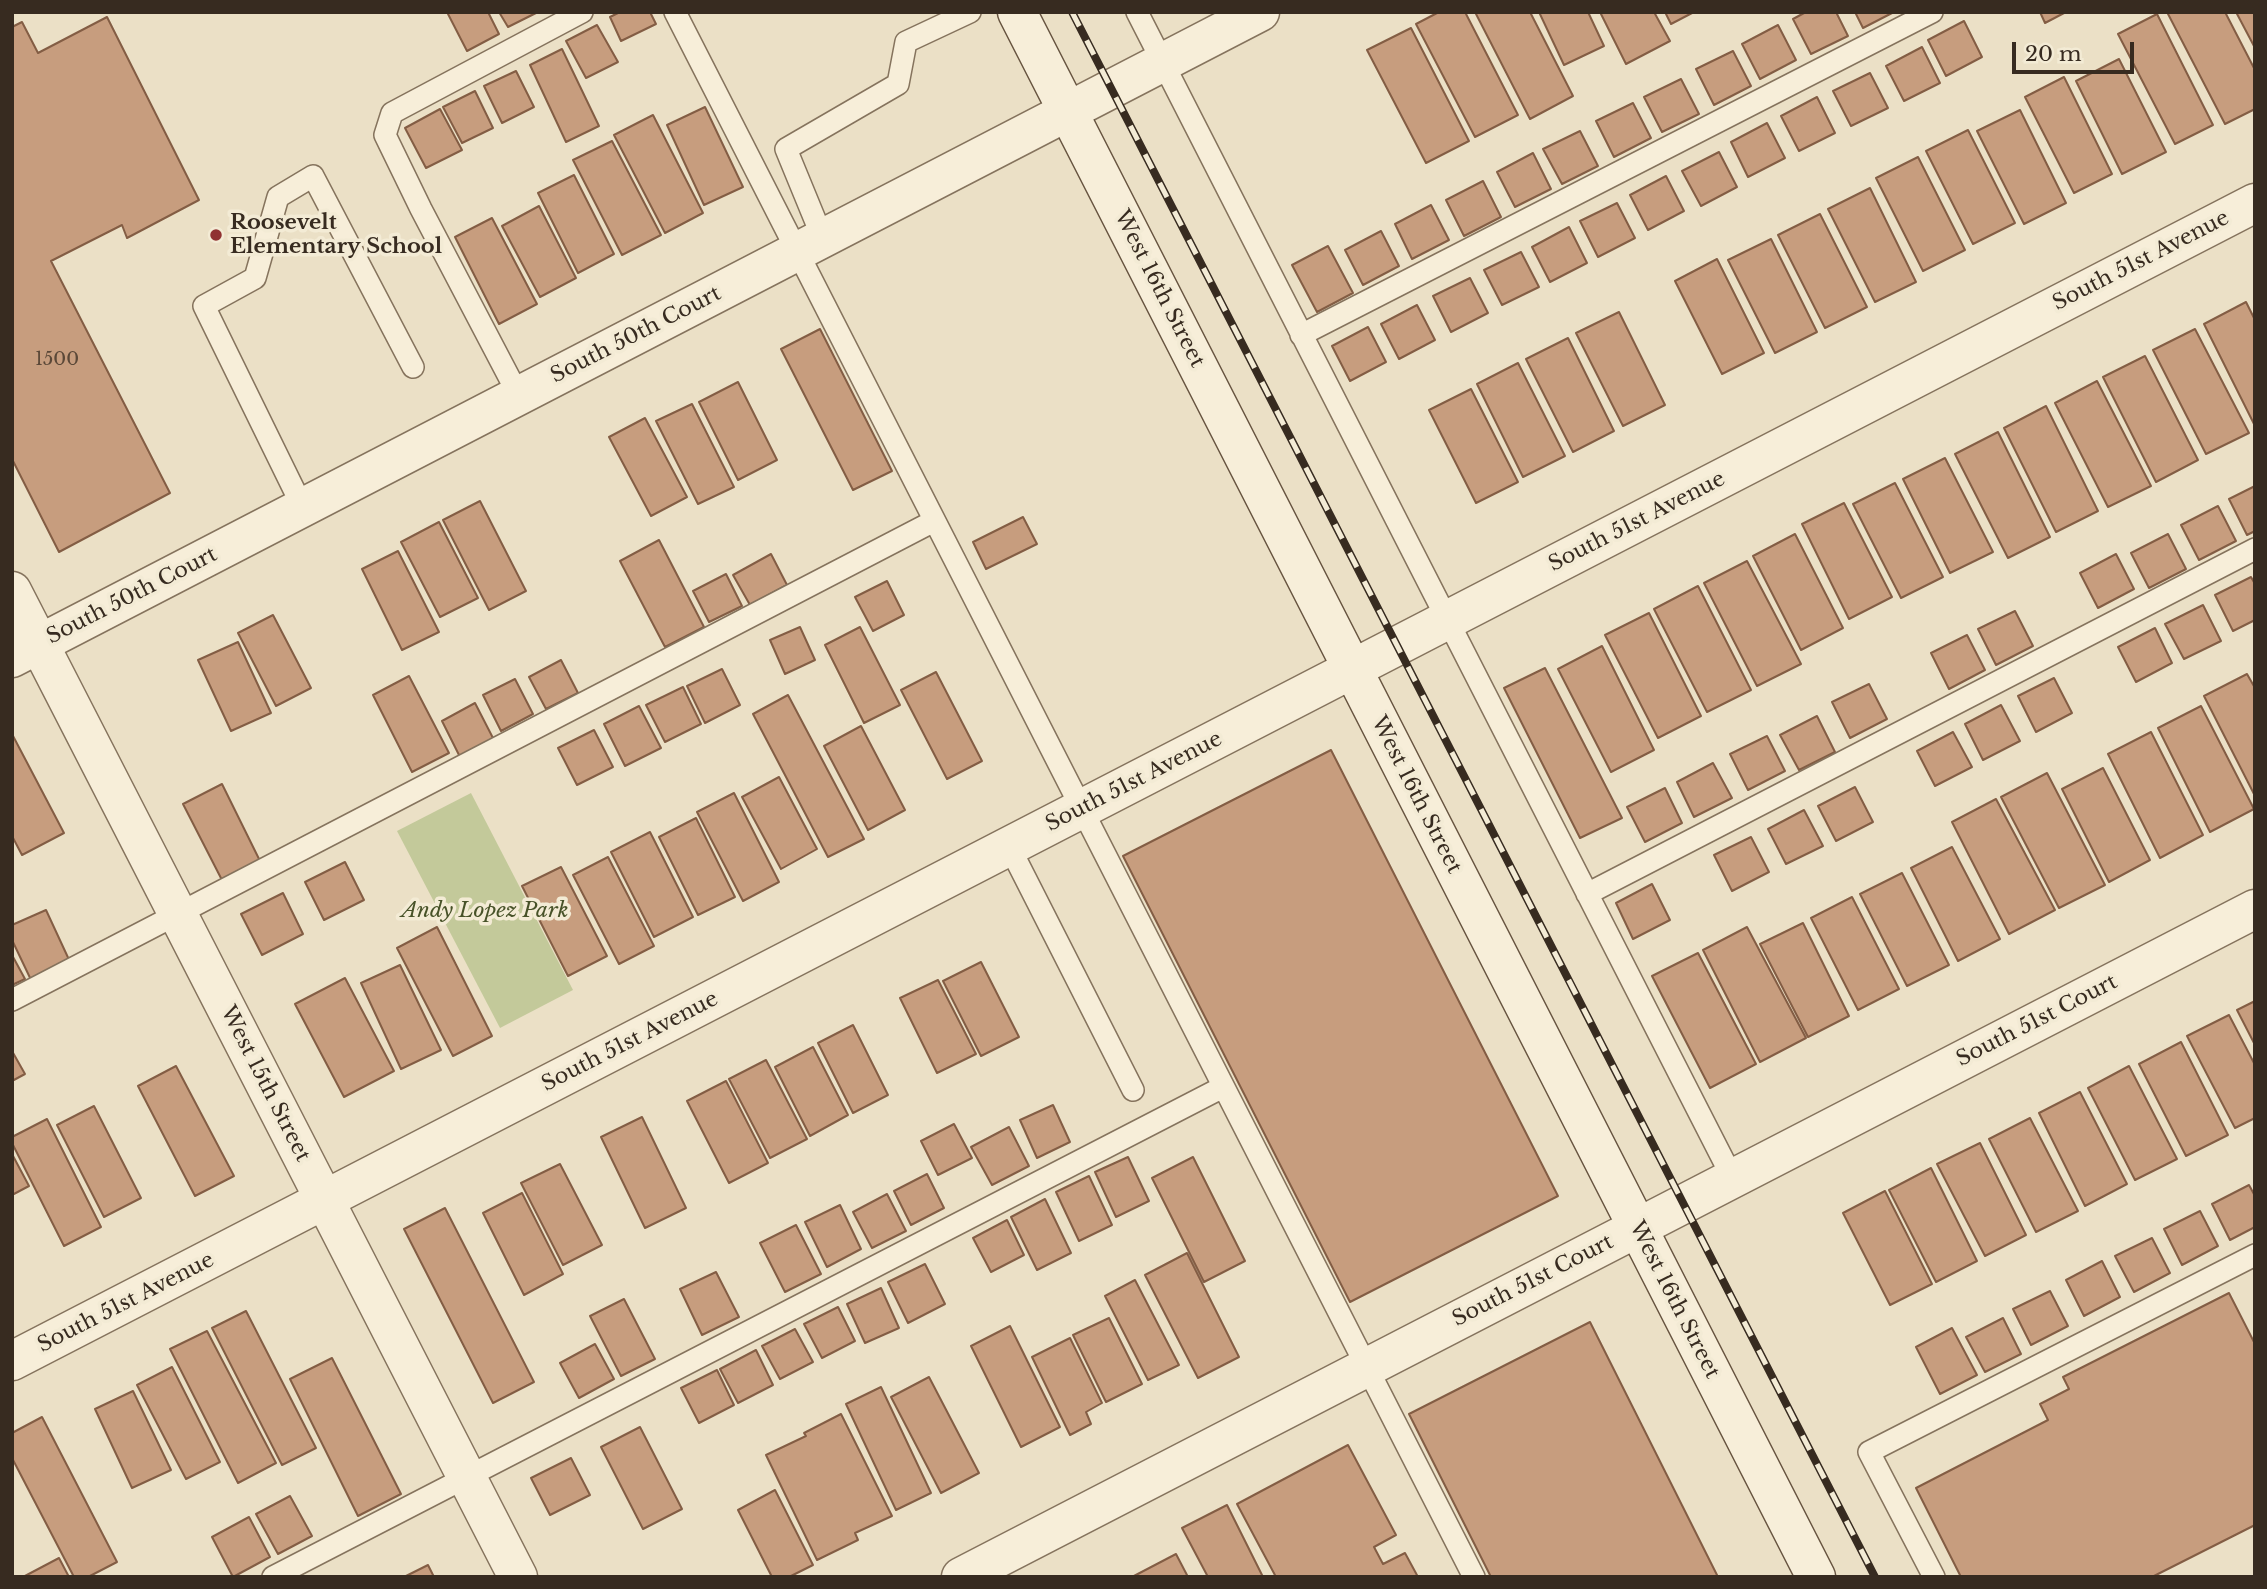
<!DOCTYPE html>
<style>
body{margin:0}
#map{position:relative;width:2267px;height:1589px;overflow:hidden;background:#ebe0c6;font-family:"Libre Baskerville",serif}
canvas{display:block}
.frame{position:absolute;inset:0;border:14px solid #372b20;pointer-events:none}
.scale{position:absolute;left:2012px;top:42px;width:122px;height:32px;box-sizing:border-box;border:4px solid #372b20;border-top:0;padding-left:9px;font-size:21px;line-height:24px;white-space:nowrap;color:#372b20;-webkit-text-stroke:5px #f3ebd5;paint-order:stroke}
</style>
<div id="map">
<canvas width="2267" height="1589"></canvas>
<div class="frame"></div>
<div class="scale">20 m</div>
</div>
<script>
const c = document.querySelector('canvas').getContext('2d');
c.lineJoin = 'round';
function fill(path, color) {
  c.fillStyle = color;
  c.fill(path, 'evenodd');
}
function strokePath(path, color, width, dash) {
  c.strokeStyle = color;
  c.lineWidth = width;
  c.lineCap = dash ? 'butt' : 'round';
  c.setLineDash(dash || []);
  c.stroke(path);
}
function write(font, color, halo, rows, align = 'center') {
  c.font = font + ' "Libre Baskerville",serif';
  c.lineWidth = 7;
  c.setLineDash([]);
  c.textBaseline = 'middle';
  c.strokeStyle = halo;
  c.fillStyle = color;
  for (const [text, x, y, turn = 0] of rows) {
    c.save();
    c.translate(x, y);
    c.rotate((+turn || 0) * Math.PI / 180);
    c.textAlign = isNaN(turn) ? turn : align;
    if (halo) c.strokeText(text, 0, 0);
    c.fillText(text, 0, 0);
    c.restore();
  }
}
fill(new Path2D(`
 M471,793L573,990L500,1028L397,831Z`), '#c3c99a');
const building = new Path2D(`
 M451,12H488L499,34L467,51L448,14Z
 M499,12H538L508,27Z
 M620,12H650L656,24L621,41L610,17Z
 M1439,12H1465L1518,115L1475,137L1416,24Z
 M1475,12H1530L1573,96L1530,119Z
 M1539,12H1588L1604,46L1564,65Z
 M1600,12H1654L1670,41L1626,64Z
 M1665,12H1694L1671,24Z
 M1806,12H1836L1848,36L1811,54L1793,19Z
 M1855,12H1894L1863,28Z
 M2040,12H2066L2045,23Z
 M2167,12H2225L2255,70V109L2225,124Z
 M2236,12H2255V48Z
 M2157,14L2213,125L2175,144L2118,34Z
 M107,17L199,200L127,238L122,225L51,261L170,493L59,552L12,459V27L22,22L38,53Z
 M1964,21L1982,57L1946,76L1928,40Z
 M597,25L618,62L586,78L566,41Z
 M1778,25L1796,60L1760,79L1742,44Z
 M1411,28L1469,141L1426,163L1367,50Z
 M1922,47L1940,83L1904,101L1886,66Z
 M562,49L599,126L566,142L530,65Z
 M1733,51L1751,86L1714,105L1696,69Z
 M2119,59L2166,152L2122,174L2076,81Z
 M516,71L534,107L502,123L484,86Z
 M1870,73L1888,108L1851,126L1833,91Z
 M2064,77L2112,174L2074,193L2025,97Z
 M1681,79L1699,114L1662,132L1644,97Z
 M475,91L493,128L462,143L443,107Z
 M1817,97L1835,133L1799,151L1781,116Z
 M1633,103L1651,138L1614,157L1596,121Z
 M705,107L743,187L704,205L667,125Z
 M440,109L462,150L426,168L405,128Z
 M2020,110L2066,203L2024,224L1977,131Z
 M653,115L703,213L665,233L614,135Z
 M1767,123L1785,158L1748,177L1731,142Z
 M1968,130L2015,223L1973,244L1926,151Z
 M1580,131L1598,166L1562,184L1543,149Z
 M612,141L661,235L622,255L573,160Z
 M1719,152L1737,187L1701,206L1682,171Z
 M1533,153L1551,189L1515,207L1497,172Z
 M1918,157L1965,250L1923,271L1876,178Z
 M574,175L614,254L578,273L538,193Z
 M1666,176L1684,211L1648,230L1630,195Z
 M1483,181L1501,217L1464,236L1446,200Z
 M1870,188L1916,282L1875,302L1828,209Z
 M1617,203L1635,238L1598,257L1580,221Z
 M1431,205L1449,240L1412,259L1395,224Z
 M539,206L576,278L540,297L502,226Z
 M1820,214L1867,307L1825,328L1778,235Z
 M492,218L537,304L499,324L455,237Z
 M1569,227L1587,263L1550,282L1532,247Z
 M1381,231L1399,266L1363,285L1345,250Z
 M1771,239L1817,332L1775,353L1728,260Z
 M1328,246L1353,293L1317,312L1292,265Z
 M1521,252L1539,287L1502,305L1484,270Z
 M1717,259L1764,353L1722,374L1675,281Z
 M1470,278L1488,313L1451,332L1433,296Z
 M2246,302L2255,320V426L2204,324Z
 M1417,305L1435,340L1399,359L1381,324Z
 M1619,312L1665,405L1623,426L1576,333Z
 M1368,327L1386,362L1350,381L1332,346Z
 M820,329L892,471L853,490L781,349Z
 M2195,329L2249,433L2206,454L2153,350Z
 M1568,338L1614,431L1573,452L1526,359Z
 M2145,356L2198,460L2156,482L2103,377Z
 M1518,363L1565,456L1523,477L1477,384Z
 M2097,381L2151,486L2108,507L2055,403Z
 M738,382L777,460L738,480L699,402Z
 M1471,389L1518,482L1476,503L1429,410Z
 M692,404L734,487L698,504L656,421Z
 M2046,406L2098,511L2056,532L2004,428Z
 M645,418L687,497L651,516L609,437Z
 M1998,432L2050,537L2008,558L1955,454Z
 M1945,458L1993,552L1950,573L1903,479Z
 M1895,483L1943,577L1901,598L1853,504Z
 M2255,486V531L2247,535L2229,499Z
 M480,501L526,591L489,610L443,520Z
 M1844,503L1892,597L1849,619L1802,524Z
 M2218,506L2236,541L2199,560L2181,525Z
 M1023,517L1037,544L986,569L973,542Z
 M439,522L478,598L440,617L401,542Z
 M1795,534L1843,628L1801,650L1753,556Z
 M2168,534L2186,569L2149,588L2131,553Z
 M659,540L704,627L665,647L620,561Z
 M398,551L439,632L402,650L362,569Z
 M771,554L787,585L750,605L733,575Z
 M2116,554L2134,589L2098,608L2080,573Z
 M1747,561L1801,664L1757,686L1704,583Z
 M726,574L742,606L709,622L693,591Z
 M2251,577L2255,584V620L2233,631L2215,595Z
 M887,581L904,615L873,631L855,597Z
 M1698,586L1751,690L1707,712L1654,609Z
 M2203,605L2221,641L2184,659L2165,624Z
 M2015,611L2033,646L1996,665L1978,629Z
 M1649,613L1701,716L1658,738L1605,635Z
 M273,615L311,688L276,706L238,633Z
 M800,627L815,660L785,674L770,640Z
 M860,627L900,705L864,723L825,645Z
 M2155,628L2172,663L2136,682L2118,647Z
 M1967,635L1985,670L1949,689L1931,653Z
 M238,642L271,713L231,731L198,660Z
 M1602,646L1654,750L1611,772L1558,669Z
 M561,660L578,693L546,709L529,677Z
 M1545,668L1622,818L1580,838L1504,688Z
 M722,669L740,705L705,723L687,686Z
 M936,672L982,761L947,779L901,690Z
 M2247,674L2255,688V796L2204,696Z
 M409,676L449,753L412,772L373,695Z
 M2054,678L2072,713L2036,732L2018,696Z
 M515,679L533,714L501,731L483,695Z
 M1869,684L1887,719L1850,738L1832,702Z
 M683,687L701,724L665,742L646,705Z
 M788,695L864,839L828,857L753,714Z
 M475,703L494,740L460,757L442,721Z
 M2001,705L2020,741L1983,760L1965,724Z
 M639,706L661,748L625,766L604,724Z
 M2201,706L2254,809L2210,832L2158,728Z
 M1817,716L1835,752L1799,770L1780,735Z
 M861,726L905,810L868,830L824,746Z
 M594,730L613,767L577,785L558,748Z
 M1953,732L1972,767L1935,786L1917,751Z
 M2151,732L2203,835L2160,858L2108,754Z
 M12,734L64,833L22,855L12,836Z
 M1767,736L1785,771L1748,790L1730,754Z
 M1331,750L1558,1196L1350,1302L1123,856Z
 M1713,763L1732,798L1694,817L1677,782Z
 M2103,768L2150,860L2109,882L2062,789Z
 M2047,773L2105,885L2059,908L2001,797Z
 M779,777L817,849L781,869L742,797Z
 M222,784L262,865L224,884L183,804Z
 M1855,787L1873,822L1836,841L1818,806Z
 M1665,788L1682,823L1645,842L1627,807Z
 M734,793L779,882L743,901L697,812Z
 M1996,799L2055,910L2009,934L1952,822Z
 M1804,810L1823,846L1786,864L1768,829Z
 M696,818L735,897L698,915L659,837Z
 M650,832L693,917L654,937L611,852Z
 M1751,837L1769,872L1732,891L1714,855Z
 M1952,847L2000,939L1958,961L1911,868Z
 M608,857L654,946L619,964L573,875Z
 M345,862L364,900L324,920L305,882Z
 M561,867L607,956L568,976L522,886Z
 M1902,873L1949,965L1907,986L1860,894Z
 M1652,884L1670,920L1633,939L1616,903Z
 M283,893L303,934L262,955L241,914Z
 M1852,897L1899,989L1858,1010L1811,918Z
 M46,910L71,964L32,982L12,940V925Z
 M1803,923L1849,1016L1808,1037L1760,944Z
 M437,927L492,1036L453,1056L397,948Z
 M1747,927L1806,1038L1760,1062L1703,950Z
 M1698,953L1756,1064L1710,1088L1652,976Z
 M12,955L25,979L12,985Z
 M981,962L1019,1037L981,1056L943,981Z
 M400,965L441,1050L401,1069L361,983Z
 M345,978L394,1071L344,1097L295,1004Z
 M938,980L976,1054L937,1073L900,998Z
 M2255,1001V1045L2237,1010Z
 M2229,1015L2255,1065V1118L2235,1128L2187,1036Z
 M853,1025L888,1095L853,1113L818,1043Z
 M2181,1042L2228,1135L2186,1156L2139,1064Z
 M813,1047L848,1115L810,1136L775,1067Z
 M12,1051L25,1074L12,1081Z
 M766,1060L807,1139L770,1158L729,1079Z
 M176,1066L234,1176L195,1196L138,1086Z
 M2129,1066L2177,1159L2135,1180L2088,1088Z
 M726,1081L768,1163L729,1183L687,1101Z
 M2080,1092L2127,1184L2085,1206L2039,1113Z
 M1053,1105L1070,1142L1037,1158L1020,1120Z
 M94,1106L141,1198L104,1217L57,1125Z
 M642,1117L686,1208L645,1228L601,1137Z
 M2030,1118L2078,1211L2036,1232L1989,1139Z
 M47,1119L101,1227L64,1246L12,1143V1137Z
 M954,1124L972,1158L938,1175L921,1141Z
 M1009,1127L1029,1166L992,1185L971,1147Z
 M1980,1143L2026,1235L1985,1256L1937,1164Z
 M12,1154L29,1186L12,1195Z
 M1128,1157L1149,1201L1116,1217L1095,1172Z
 M1193,1157L1245,1261L1204,1282L1152,1178Z
 M560,1164L602,1245L563,1265L521,1183Z
 M1931,1168L1977,1261L1936,1282L1889,1190Z
 M927,1174L944,1208L911,1225L894,1191Z
 M1089,1176L1112,1225L1079,1241L1056,1192Z
 M2249,1185L2255,1196V1227L2230,1240L2212,1204Z
 M1885,1191L1932,1284L1890,1305L1843,1213Z
 M522,1193L563,1274L524,1295L483,1213Z
 M887,1194L906,1231L872,1248L853,1212Z
 M1045,1199L1071,1253L1037,1270L1011,1217Z
 M840,1205L861,1249L827,1267L805,1222Z
 M445,1208L534,1382L493,1403L404,1229Z
 M2200,1211L2218,1246L2182,1265L2164,1229Z
 M1007,1220L1024,1255L991,1272L973,1238Z
 M796,1225L821,1274L785,1292L760,1243Z
 M2152,1238L2170,1273L2134,1292L2115,1256Z
 M1187,1253L1239,1357L1198,1378L1145,1275Z
 M2102,1261L2120,1297L2084,1316L2066,1280Z
 M925,1264L945,1304L908,1323L888,1282Z
 M716,1272L739,1317L702,1335L680,1289Z
 M1135,1280L1179,1365L1148,1380L1105,1296Z
 M881,1288L899,1328L865,1343L847,1304Z
 M2050,1291L2068,1326L2031,1345L2013,1309Z
 M2229,1293L2255,1344V1525L2152,1577H1961L1916,1488L2048,1420L2040,1404L2069,1389L2063,1377Z
 M624,1299L655,1359L621,1376L590,1316Z
 M838,1307L855,1341L822,1358L804,1324Z
 M246,1311L316,1448L282,1465L212,1328Z
 M1109,1318L1142,1384L1106,1402L1073,1335Z
 M2003,1318L2021,1354L1985,1372L1966,1337Z
 M1590,1322L1718,1577H1491L1409,1414Z
 M1010,1326L1060,1427L1021,1447L971,1346Z
 M1952,1328L1977,1375L1940,1394L1916,1347Z
 M795,1329L813,1362L780,1379L762,1346Z
 M207,1331L276,1463L238,1483L170,1349Z
 M1070,1338L1102,1403L1086,1412L1091,1424L1070,1435L1032,1357Z
 M595,1344L614,1379L579,1398L560,1363Z
 M756,1350L773,1385L738,1403L720,1369Z
 M332,1358L401,1494L358,1516L290,1379Z
 M172,1367L220,1462L186,1479L137,1385Z
 M717,1370L734,1405L699,1423L681,1388Z
 M929,1377L979,1473L941,1493L891,1397Z
 M881,1387L931,1493L896,1510L846,1404Z
 M133,1391L171,1470L132,1488L95,1409Z
 M841,1414L892,1516L855,1533L858,1540L817,1560L766,1455L806,1436L804,1433Z
 M42,1417L117,1562L88,1577H74L12,1458V1433Z
 M640,1427L682,1509L643,1529L601,1447Z
 M1348,1445L1396,1535L1374,1547L1383,1564L1405,1553L1418,1577H1276L1237,1504Z
 M571,1458L590,1495L550,1515L531,1478Z
 M775,1490L813,1565L789,1577H772L738,1510Z
 M290,1496L312,1536L278,1554L256,1514Z
 M1227,1505L1263,1577H1208L1182,1528Z
 M249,1517L270,1557L233,1577L212,1537Z
 M1176,1554L1188,1577H1132Z
 M59,1558L69,1577H23Z
 M428,1565L434,1577H404Z`);
fill(building, '#c79d7e');
strokePath(building, '#835d44', 2);
const lane = new Path2D(`
 M675,12L1474,1577
 M1137,12L1733,1179
 M823,239L786,149L898,84L906,42L970,12
 M1301,335L1932,12
 M519,396L421,209L385,135L392,113L582,12
 M303,508L204,306L255,278L278,197L313,176L413,367
 M1009,846L1133,1090
 M1587,894L2255,549
 M12,1000L934,521
 M273,1577L1223,1087
 M1934,1577L1869,1452L2255,1255`);
const street = new Path2D(`
 M12,591L518,1577
 M12,658L1260,12
 M12,1361L2255,203
 M961,1577L2255,909`);
const secondary = new Path2D(`
 M1017,12L1816,1577`);
strokePath(lane, '#85735d', 24);
strokePath(street, '#85735d', 41);
strokePath(secondary, '#675440', 41);
strokePath(lane, '#f7eed9', 21);
strokePath(street, '#f7eed9', 38);
strokePath(secondary, '#f7eed9', 38);
const rail = new Path2D(`
 M1072,12L1875,1577`);
strokePath(rail, '#372b20', 8);
strokePath(rail, '#f3ebd5', 5, [16]);
for (const [x, y, r, color] of [
 [216,235,7,"#903131"]
]) {
  const dot = new Path2D();
  dot.arc(x, y, r, 0, 2 * Math.PI);
  c.fillStyle = color;
  c.fill(dot);
  strokePath(dot, '#f3ebd5', 2.5);
}
write('18px', '#5b4838', null, [
 ["1500",57,360]
]);
write('bold 21px', '#372b20', '#f3ebd5', [
 ["Roosevelt",230,223],
 ["Elementary School",230,247]
], 'left');
write('21px', '#372b20', '#f3ebd5', [
 ["South 51st Avenue",2141,261,-27],
 ["West 16th Street",1159,289,63],
 ["South 50th Court",636,335,-27],
 ["South 51st Avenue",1637,522,-27],
 ["South 50th Court",132,596,-27],
 ["South 51st Avenue",1134,782,-27],
 ["West 16th Street",1416,795,63],
 ["South 51st Court",2037,1021,-27],
 ["South 51st Avenue",630,1042,-27],
 ["West 15th Street",265,1084,63],
 ["South 51st Court",1533,1281,-27],
 ["West 16th Street",1674,1300,63],
 ["South 51st Avenue",126,1303,-27]
]);
write('italic 21px', '#475228', '#f3ebd5', [
 ["Andy Lopez Park",485,911]
]);
</script>
